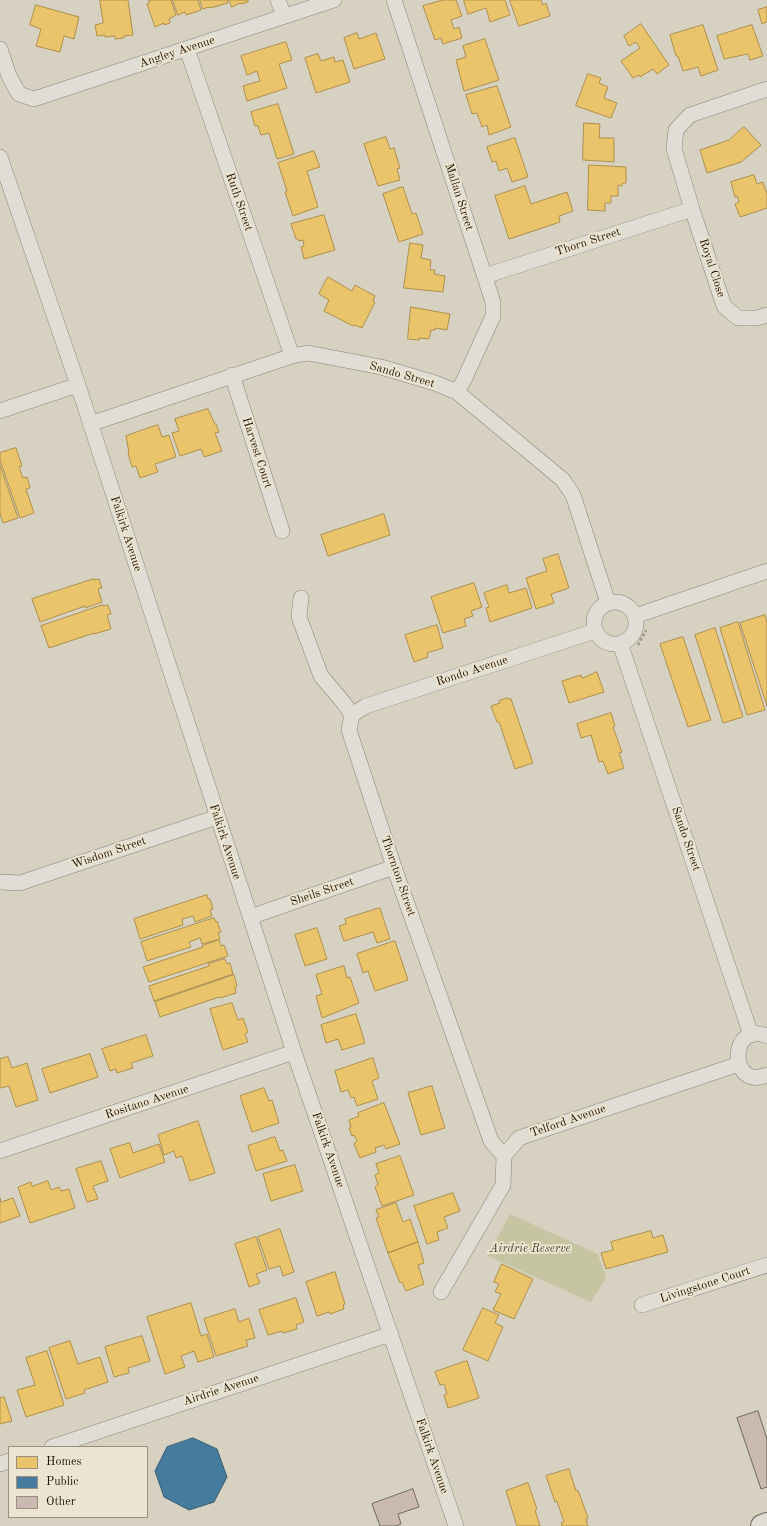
<!DOCTYPE html>
<style>
body{margin:0}
#map{position:relative;width:767px;height:1526px;overflow:hidden;background:#d6d1c0;font-family:"Old Standard TT",serif}
canvas{display:block}
.legend{position:absolute;left:8px;top:1446px;width:140px;height:72px;box-sizing:border-box;background:#eae4d0;border:1px solid #9b907f;margin:0;padding:5px 7px;list-style:none;font-size:12px;color:#241306}
.legend li{display:flex;align-items:center;gap:8px;height:20px}
.legend b{width:20px;border:1px solid #9b907f}
</style>
<div id="map">
<canvas width="767" height="1526"></canvas>
<ul class="legend">
<li><b style="height:11px;background:#e9c46a"></b>Homes</li>
<li><b style="height:11px;background:#457b9d"></b>Public</li>
<li><b style="height:11px;background:#cab9b0"></b>Other</li>
</ul>
</div>
<script>
const c = document.querySelector('canvas').getContext('2d');
c.lineJoin = 'round';
function fill(path, color) {
  c.fillStyle = color;
  c.fill(path, 'evenodd');
}
function strokePath(path, color, width, dash) {
  c.strokeStyle = color;
  c.lineWidth = width;
  c.lineCap = dash ? 'butt' : 'round';
  c.setLineDash(dash || []);
  c.stroke(path);
}
function write(font, color, halo, rows, align = 'center') {
  c.font = font + ' "Old Standard TT",serif';
  c.lineWidth = 4;
  c.setLineDash([]);
  c.textBaseline = 'middle';
  c.strokeStyle = halo;
  c.fillStyle = color;
  for (const [text, x, y, turn = 0] of rows) {
    c.save();
    c.translate(x, y);
    c.rotate((+turn || 0) * Math.PI / 180);
    c.textAlign = isNaN(turn) ? turn : align;
    if (halo) c.strokeText(text, 0, 0);
    c.fillText(text, 0, 0);
    c.restore();
  }
}
fill(new Path2D(`
 M510,1214L598,1254L606,1278L591,1302L488,1256Z`), '#c6c5a2');
const homes = new Path2D(`
 M100,0H128L133,35L124,36V38L115,39V36L105,37V35L97,36L95,25L103,23Z
 M149,0H171L176,15L169,19L170,23L164,25V23L155,27L147,4L149,3Z
 M173,0H198L201,10L186,15L185,12L178,15Z
 M200,0H227L228,3L210,8L209,7L203,9Z
 M229,0H248V2L241,4L240,3L232,7Z
 M443,0H456L462,16L451,20L454,29L459,27L462,38L443,44L441,38L435,40L423,6Z
 M464,0H505L510,15L490,22L486,8L468,14Z
 M510,0H541L543,5L546,3L550,16L519,26Z
 M36,5L79,17L74,39L64,36L60,52L36,46L41,29L30,25Z
 M767,7V22L762,24L758,10Z
 M641,24L669,65L657,74L653,69L640,77L639,75L633,78L621,61L640,48L636,42L629,46L624,36Z
 M703,25L718,70L701,76L698,67L683,71L678,56H676L670,35Z
 M752,25L763,56L750,60L748,54L724,59L717,36Z
 M357,33L359,39L376,33L385,59L354,69L344,38Z
 M485,39L499,80L464,91L456,60L466,57L463,46Z
 M286,42L292,60L279,64L287,88L247,101L243,86L260,81L257,71L247,75L241,56Z
 M318,54L321,61L334,57L335,62L343,60L350,82L316,93L305,58Z
 M588,74L601,78L599,83L608,87L604,98L617,103L611,118L576,106Z
 M497,86L511,127L489,135L487,125L482,127L477,113L472,114L466,95Z
 M278,104L294,154L277,159L269,133L261,135L258,126H255L251,112Z
 M584,123L600,124L599,138H614V162L583,160Z
 M744,127L761,145L741,162L707,173L700,150L729,140Z
 M386,137L390,149L394,148L400,168L397,169L400,180L378,186L364,144Z
 M515,138L528,177L512,182L507,168L499,171L496,161L492,162L487,147Z
 M314,151L320,167L307,171L318,207L293,216L285,192L287,191L278,163Z
 M589,165L626,167V183H623L622,186L618,185V196H611V203H605V211L588,210Z
 M754,175L757,184L763,182L767,194V208L740,217L735,204L739,202L737,196L735,197L731,182Z
 M525,186L531,204L567,192L573,211L559,216L560,222L509,239L495,196Z
 M403,187L412,214L416,213L423,234L399,242L383,194Z
 M324,215L335,250L304,259L301,247L304,246L303,240L299,241L298,239H296L291,224Z
 M410,243L423,245L421,258L431,260L430,270H435L434,274L445,276L443,292L404,288Z
 M328,277L352,291L355,285L375,296L373,301L375,302L362,328L355,325L353,326L324,311L329,300L319,294Z
 M411,307L450,314L447,330L435,328V330H431L429,339L419,338V340L408,339Z
 M208,409L215,424H216L219,432L215,433L222,451L204,457L201,449L180,456L172,433L179,431L175,419Z
 M158,425L162,437L169,435L176,457L155,464L158,472L140,478L136,466L132,467L128,453H129L126,436Z
 M16,448L22,466L19,467L23,478L27,477L30,488L26,489L34,513L20,518L0,460V453Z
 M0,465L18,518L3,523L0,514Z
 M384,514L390,535L328,556L321,535Z
 M558,554L569,588L551,594L554,603L536,609L526,578L547,571L543,559Z
 M94,579V580L99,579L102,588L98,589L102,602L85,608V606L40,622L32,599Z
 M474,583L482,607L471,611L473,616L464,619L466,626L443,633L431,597Z
 M507,585L509,593L526,588L532,608L490,622L486,608L489,607L484,593Z
 M103,605V606L108,605L111,614L107,615L111,629L94,634V633L49,648L41,626Z
 M765,615L767,623V706L740,623Z
 M738,622L765,710L747,715L720,628Z
 M437,625L443,648L427,653L428,657L414,662L405,635Z
 M715,628L743,717L723,723L695,635Z
 M683,637L711,720L688,727L660,644Z
 M597,672L604,692L569,703L562,681L581,675L582,678Z
 M508,698L509,699H511L533,763L515,769L499,722H497L491,706L500,703L499,701Z
 M611,713L615,726L613,727L622,752L619,753L624,768L608,774L603,761L599,762L591,735L581,738L577,724Z
 M207,895L208,899H210L213,909L210,910L212,916L195,922L193,916L182,919L183,925L140,939L134,919Z
 M380,908L390,939L377,943L373,932L344,941L339,926L346,924L345,919Z
 M214,918L216,922L217,921L221,932L218,933L220,939L202,944L200,938L189,942L191,947L147,961L141,942Z
 M317,928L327,959L305,966L295,935Z
 M219,940L221,946L224,945L228,956L149,982L143,967L203,947L202,946Z
 M395,941L408,980L375,991L368,971L363,973L357,954Z
 M225,959L227,964L230,963L233,974L154,1001L149,986L209,966L208,964Z
 M344,966L347,978L350,977L359,1003L322,1018L316,996L322,994L316,975Z
 M234,975L237,986L235,987L236,993L220,998L219,997L160,1017L155,1002Z
 M232,1003L238,1020L243,1018L248,1032L245,1034L248,1042L223,1050L210,1009Z
 M356,1014L365,1043L342,1050L338,1039L326,1043L321,1025Z
 M146,1035L153,1056L131,1063L133,1068L117,1073L116,1069L110,1071L102,1049Z
 M90,1054L98,1077L50,1093L42,1069Z
 M8,1057L12,1068L27,1063L38,1100L16,1107L9,1086L0,1088V1059Z
 M373,1058L379,1078L372,1081L378,1099L357,1106L354,1097L351,1098L348,1090L341,1092L335,1071Z
 M432,1086L445,1128L421,1135L408,1093Z
 M264,1088L269,1101L272,1100L279,1123L252,1132L240,1096Z
 M384,1103L400,1144L386,1149L384,1145L375,1148L376,1152L360,1158L354,1144L357,1141L354,1135L352,1136L349,1128L351,1127L349,1120L359,1116L358,1113Z
 M198,1121L215,1173L190,1181L182,1156L176,1158L174,1151L164,1155L158,1135Z
 M275,1137L280,1151L283,1150L287,1161L256,1171L248,1146Z
 M130,1143L133,1153L159,1144L165,1162L120,1178L110,1149Z
 M400,1156L414,1195L382,1206L375,1187L378,1184L375,1175L379,1173L376,1164Z
 M101,1161L108,1181L93,1186L98,1199L87,1202L76,1169Z
 M295,1165L303,1191L271,1201L263,1174Z
 M48,1181L51,1190L59,1187L61,1191L69,1189L75,1208L30,1223L18,1187L31,1182L32,1186Z
 M453,1193L460,1211L444,1217L448,1228L437,1232L439,1240L427,1244L414,1206Z
 M0,1198L1,1202L13,1198L20,1216L0,1223Z
 M396,1203L403,1222L410,1219L418,1242L388,1253L376,1218L379,1217L376,1210Z
 M280,1229L294,1272L283,1276L280,1266L269,1269L258,1237Z
 M651,1231L653,1238L663,1235L668,1252L606,1269L601,1253L613,1250L611,1242Z
 M256,1237L267,1270L256,1274L260,1283L249,1287L235,1244Z
 M418,1242L424,1263L418,1265L424,1284L406,1291L402,1282L400,1283L388,1253Z
 M502,1264L533,1279L514,1319L493,1310L501,1294L495,1292L499,1284L494,1282Z
 M335,1272L345,1304L343,1305L344,1309L330,1314L329,1312L317,1316L306,1282Z
 M296,1298L304,1322L296,1325L297,1329L283,1333L282,1331L268,1335L259,1310Z
 M191,1303L201,1336L207,1334L214,1357L198,1362L194,1351L181,1356L185,1367L165,1374L147,1317Z
 M483,1308L499,1315L495,1323L503,1327L488,1361L463,1350Z
 M235,1309L239,1322L249,1318L255,1338L246,1340L248,1346L216,1356L204,1319Z
 M142,1336L150,1361L128,1368L129,1373L114,1377L105,1347Z
 M70,1341L78,1364L100,1357L108,1382L84,1390L85,1393L66,1399L49,1348Z
 M47,1351L64,1405L26,1417L17,1390L35,1385L26,1358Z
 M467,1361L479,1398L448,1408L444,1395L447,1394L444,1384L440,1385L435,1372Z
 M4,1397L12,1421L0,1424V1398Z
 M569,1469L576,1491L578,1490L588,1518L586,1519L588,1526H562L561,1523L564,1522L557,1501L555,1502L546,1476Z
 M528,1483L537,1509L535,1510L540,1526H517L506,1491Z`);
fill(homes, '#e9c46a');
strokePath(homes, '#ae8f4c', 1);
const public = new Path2D(`
 M193,1438L217,1449L227,1477L214,1502L189,1510L164,1497L155,1471L167,1447Z`);
fill(public, '#457b9d');
strokePath(public, '#3b5c70', 1);
const building = new Path2D(`
 M758,1411L767,1439V1487L761,1489L737,1418Z
 M413,1489L419,1507L398,1514L401,1524L396,1526H380L372,1504Z`);
fill(building, '#cab9b0');
strokePath(building, '#6f695f', 1);
const street = new Path2D(`
 M278,0L284,16
 M394,0L493,302V316L464,380L457,392
 M0,49L9,76L19,94L34,99L334,0
 M187,49L292,356
 M767,89L690,115L676,130L674,149L692,209L724,306L738,318H757L767,315
 M0,157L78,385L294,1052L456,1526
 M485,276L692,209
 M232,375L282,531
 M0,411L78,385
 M90,424L292,356L308,353L381,367L435,383L457,392L563,480L573,495L608,603
 M301,598L299,617L321,676L343,702L352,715L349,730L394,867L491,1141L504,1156
 M594 623a21 21 0 1 1 42 0a21 21 0 1 1-42 0Z
 M635,616L767,571
 M620,643L751,1035
 M352,715L366,706L595,631
 M0,882L20,883L217,817
 M250,917L394,867
 M767,1036C729,1020 728,1091 767,1075
 M0,1151L294,1052
 M441,1292L503,1185L504,1156L519,1138L739,1064
 M642,1305L767,1265
 M52,1447L391,1334
 M0,1464L9,1461`);
const secondary = new Path2D(`
 M762,1526L767,1524`);
strokePath(street, '#888378', 16);
strokePath(secondary, '#6f695f', 24);
strokePath(new Path2D(`
 M638,645L646,630`), '#9c9890', 2.5, [3, 2]);
strokePath(street, '#e0ddd4', 15);
strokePath(secondary, '#e0ddd4', 22);
write('12px', '#241306', '#eae4d0', [
 ["Angley Avenue",177,52,-18],
 ["Mallan Street",459,197,72],
 ["Ruth Street",239,202,71],
 ["Thorn Street",588,242,-18],
 ["Royal Close",712,268,72],
 ["Sando Street",402,375,16],
 ["Harvest Court",257,453,72],
 ["Falkirk Avenue",126,534,72],
 ["Rondo Avenue",472,671,-18],
 ["Sando Street",686,839,71],
 ["Falkirk Avenue",225,842,72],
 ["Wisdom Street",109,853,-19],
 ["Thornton Street",398,876,71],
 ["Sheils Street",322,892,-19],
 ["Rositano Avenue",147,1102,-18],
 ["Telford Avenue",568,1121,-19],
 ["Falkirk Avenue",328,1150,71],
 ["Livingstone Court",705,1285,-18],
 ["Airdrie Avenue",221,1390,-18],
 ["Falkirk Avenue",432,1456,71]
]);
write('italic 12px', '#51462d', '#eae4d0', [
 ["Airdrie Reserve",530,1249]
]);
</script>
